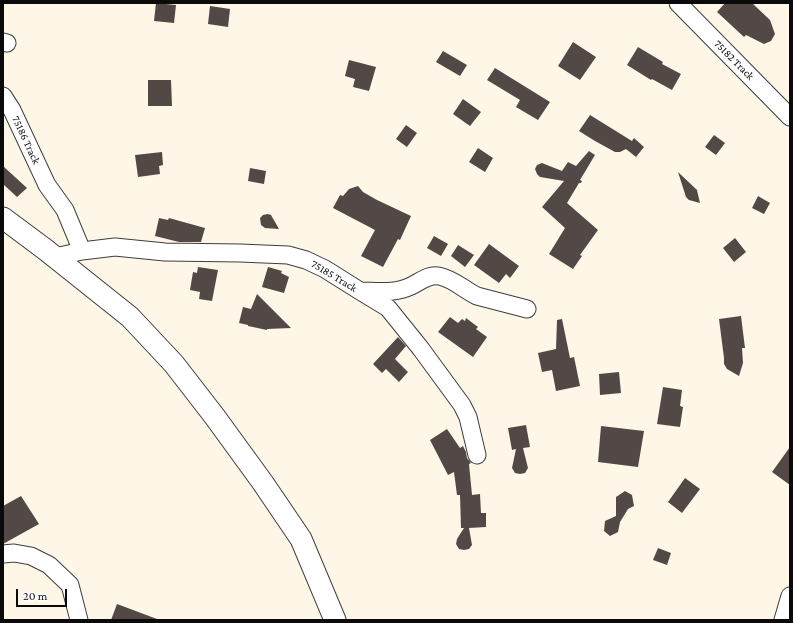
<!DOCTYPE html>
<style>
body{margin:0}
#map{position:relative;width:793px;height:623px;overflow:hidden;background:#fef7e7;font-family:"Crimson Pro",serif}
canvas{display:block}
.frame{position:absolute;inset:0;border:4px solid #0a0a0a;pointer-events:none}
.scale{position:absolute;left:16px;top:589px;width:51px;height:18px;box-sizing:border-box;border:2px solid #0a0a0a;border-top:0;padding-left:5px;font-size:12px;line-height:14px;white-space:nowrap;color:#0a0a0a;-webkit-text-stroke:3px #fff;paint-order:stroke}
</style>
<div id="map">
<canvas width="793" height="623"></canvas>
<div class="frame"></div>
<div class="scale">20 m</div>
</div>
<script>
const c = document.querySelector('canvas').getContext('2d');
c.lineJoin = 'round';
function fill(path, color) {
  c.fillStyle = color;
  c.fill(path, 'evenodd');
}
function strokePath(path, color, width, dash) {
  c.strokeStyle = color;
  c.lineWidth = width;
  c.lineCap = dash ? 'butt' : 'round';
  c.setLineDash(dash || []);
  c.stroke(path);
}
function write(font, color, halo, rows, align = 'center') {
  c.font = font + ' "Crimson Pro",serif';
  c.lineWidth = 4;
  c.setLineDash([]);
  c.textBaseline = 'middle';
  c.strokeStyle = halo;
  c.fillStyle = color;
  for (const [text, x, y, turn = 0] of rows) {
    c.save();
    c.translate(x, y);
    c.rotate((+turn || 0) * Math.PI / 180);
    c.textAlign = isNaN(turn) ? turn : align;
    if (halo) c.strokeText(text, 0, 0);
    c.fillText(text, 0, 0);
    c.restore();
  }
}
fill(new Path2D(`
 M156,3L176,5L174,23L154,21Z
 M725,3H752L770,20L775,34L771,41L764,44L746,35L744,37L717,12Z
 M210,6L230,9L228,27L208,24Z
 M573,42L596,57L580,80L558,66Z
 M638,47L663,62L662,64L681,74L672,90L652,79L651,80L627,65Z
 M443,51L467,65L460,76L436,62Z
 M349,60L376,67L369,91L353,87L355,79L345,76Z
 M495,68L550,102L538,120L516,107L520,100L487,80Z
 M148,80H171L172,106H148Z
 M463,99L481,112L470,126L453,114Z
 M590,115L632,141L634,138L644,147L636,157L626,149L620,152H615L595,141L579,131Z
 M406,125L417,133L407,147L396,139Z
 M714,135L725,143L716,155L705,147Z
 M478,148L493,158L485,172L469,162Z
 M589,151L595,155L580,180L582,181L581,183H579L567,203L598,230L580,255L582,256L573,269L549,254L565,228L542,207L564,181L540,177L537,174L535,169L537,165L542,163L562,171L568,162L576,166Z
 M162,152L163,165L159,166L160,174L138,177L135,155Z
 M3,166L27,188L17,197L3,184Z
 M250,168L266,171L264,184L248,181Z
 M678,172L697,190L700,203L689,200L686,197Z
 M358,186L363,192L377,200L411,216L400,240L398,239L383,267L361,256L375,230L333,208L340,195L343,196L349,189Z
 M758,196L770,203L764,214L752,208Z
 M268,214L271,215L279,229L265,228L261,225L260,218L263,215Z
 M159,218L168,220L169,218L205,228L201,242H179L155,236Z
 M434,236L448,244L441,256L427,248Z
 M735,238L746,252L734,262L723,248Z
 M489,244L519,266L510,278L506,274L499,283L474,265Z
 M458,245L474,255L465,267L451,256Z
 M198,267L218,270L212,301L199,299L200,292L190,290L193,272L197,273Z
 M268,267L282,271L281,273L289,277L284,293L262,287Z
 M257,294L291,328L267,329V330L248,326V325L239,323L243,307L251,309Z
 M741,316L745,348H742L743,363L739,376L727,369L724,364V358L719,319Z
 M450,317L458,323L462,319L465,321L466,318L478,327L476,329L487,337L473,357L438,332Z
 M562,319L570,358L574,357L580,386L556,391L552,370L542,372L538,353L556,349L557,320Z
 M398,337L406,346L395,359L408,372L399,382L386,369L382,373L373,364Z
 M619,372L621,393L600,395L599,374Z
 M663,387L682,390L680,406L683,407L680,427L657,424Z
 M526,425L530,447L523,448L528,468L525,473L520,474L515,473L512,468L516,449L512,450L508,428Z
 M601,426L644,431L638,467L598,462Z
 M447,429L460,448L463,446L466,452L467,458L471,463L469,464L472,495L480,494L481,513H486V527L469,528L472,545L469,549L464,550L459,549L456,544L457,539L464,528H461L460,495H457L454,472L448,475L430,440Z
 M790,447V485L772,472Z
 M685,478L700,489L682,513L668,502Z
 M625,491L632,495L634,506L628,509L620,522L618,532L610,536L604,531L605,521L616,516V497Z
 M21,496L39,524L3,544V506Z
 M658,548L671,553L667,565L653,560Z
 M117,604L157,619V620H111Z`), '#524947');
const minor = new Path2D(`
 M678,3L790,117
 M3,42L7,43
 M3,96L12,110L47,185L65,210L82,251
 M55,257L82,251L115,247L165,252L240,253L288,255L306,260L325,269L360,291L388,308L421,349L462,405L468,417L477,455
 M360,291C377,291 395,294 411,286C420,282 428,274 439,276C454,279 464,290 477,296L527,309
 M3,554L14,553L31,556L49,565L70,585L79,620
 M783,620L790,596`);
const tertiary = new Path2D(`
 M3,218L46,250L130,317L174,364L215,417L263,483L301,539L335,620`);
strokePath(minor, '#3d3d3d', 19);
strokePath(tertiary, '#3d3d3d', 23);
strokePath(minor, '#fff', 17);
strokePath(tertiary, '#fff', 21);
write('11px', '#0a0a0a', '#fff', [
 ["75182 Track",734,60,45],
 ["75186 Track",26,140,65],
 ["75185 Track",334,276,31]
]);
</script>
